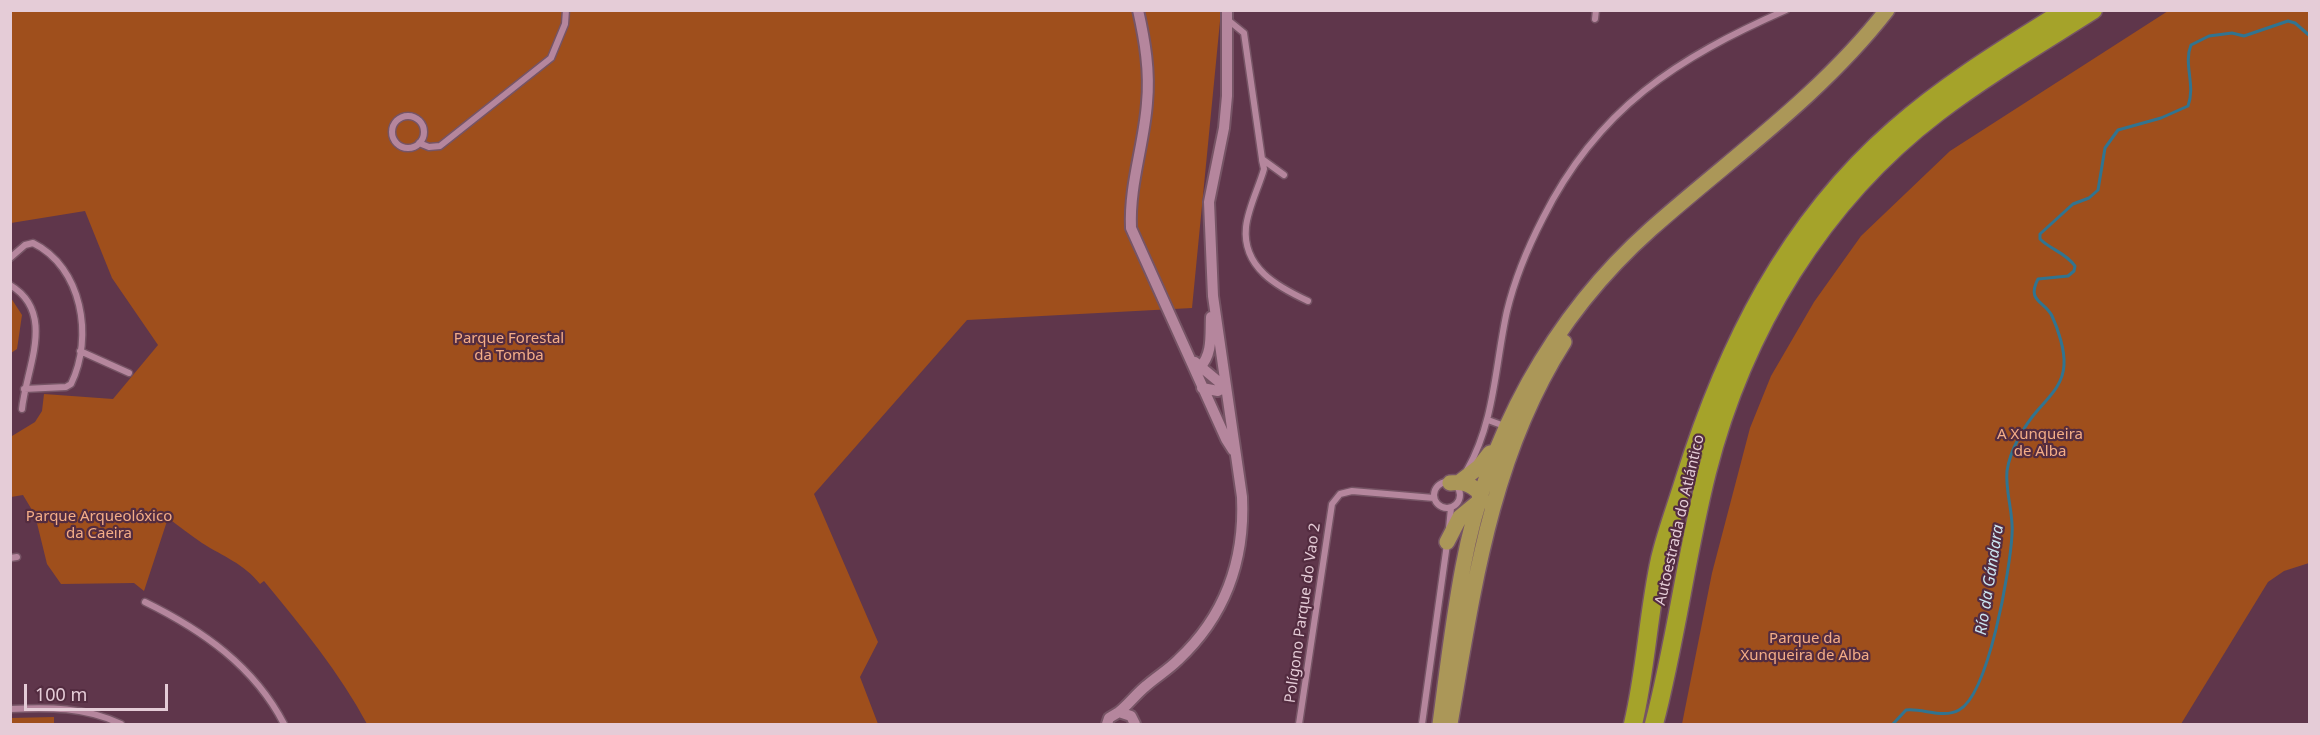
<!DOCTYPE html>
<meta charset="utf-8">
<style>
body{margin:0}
#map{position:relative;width:2320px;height:735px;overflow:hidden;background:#5f364b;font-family:"Noto Sans",sans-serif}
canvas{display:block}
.frame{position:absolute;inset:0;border:12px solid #e5ccd7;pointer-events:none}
.scale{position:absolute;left:24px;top:684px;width:144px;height:27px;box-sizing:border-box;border:3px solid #e5ccd7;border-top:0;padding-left:8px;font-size:18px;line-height:21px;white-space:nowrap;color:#e5ccd7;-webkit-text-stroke:4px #532c40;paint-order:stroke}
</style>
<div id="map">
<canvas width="2320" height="735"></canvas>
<div class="frame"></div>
<div class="scale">100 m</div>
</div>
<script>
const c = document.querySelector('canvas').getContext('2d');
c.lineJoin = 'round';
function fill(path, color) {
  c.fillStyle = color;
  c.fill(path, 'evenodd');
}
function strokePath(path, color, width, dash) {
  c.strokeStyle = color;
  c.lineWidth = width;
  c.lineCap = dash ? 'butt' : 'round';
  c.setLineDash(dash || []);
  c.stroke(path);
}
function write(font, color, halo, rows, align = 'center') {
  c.font = font + ' "Noto Sans",sans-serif';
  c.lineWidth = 4.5;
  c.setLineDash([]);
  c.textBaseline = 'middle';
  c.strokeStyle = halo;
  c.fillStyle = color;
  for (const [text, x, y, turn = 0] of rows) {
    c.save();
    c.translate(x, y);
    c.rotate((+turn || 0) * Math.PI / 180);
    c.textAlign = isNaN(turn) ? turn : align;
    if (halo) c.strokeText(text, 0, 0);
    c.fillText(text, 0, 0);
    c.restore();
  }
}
fill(new Path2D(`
 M11,11H1221L1192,308L967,320L814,494L878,642L860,677L878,724H367C339,672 302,627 264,581L260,584C243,563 224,557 202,543C190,535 179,526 168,518L144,591L134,583L61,584L47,564L35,515L23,495L11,497L12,436L35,422L42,411L44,394L113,399L158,345L112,278L85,211L11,223Z
 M2168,11H2309V563L2284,571L2268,582L2181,724H1682L1712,573L1750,428L1771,376L1814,302L1861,236L1950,151Z
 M11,298L22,315L17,349L11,353Z
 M54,717V724H11V718Z`), '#9f4f1c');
strokePath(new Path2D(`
 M1893,724L1906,710C1923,708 1943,719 1959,710C1989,694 2010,569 2012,535C2014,514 2005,492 2007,471C2010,450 2024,426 2037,411C2049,397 2063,385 2064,365C2065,350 2058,329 2052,316C2045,301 2026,302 2038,279L2068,276L2074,271L2075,266C2065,252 2051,250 2040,239V234L2073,204L2089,198L2098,190L2105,148L2118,130L2161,118L2188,106C2196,85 2183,64 2191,45L2209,36L2232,33L2244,36L2288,21L2295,23L2310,36`), '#317490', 3);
const minor = new Path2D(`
 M1595,19L1596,10
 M1228,20L1244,33L1262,159L1284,175
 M392 132a16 16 0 1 1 32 0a16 16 0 1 1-32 0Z
 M419,143L429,147L440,146L551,58L565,24L566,10
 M1262,160L1264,169C1259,187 1248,208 1246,227C1242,268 1278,287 1308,301
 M10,258L25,245L33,243C82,267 94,337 71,384L66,387L24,389
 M10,285C57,313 26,368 22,409
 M80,351L129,373
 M1488,420L1507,427
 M1467,470C1495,421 1495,365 1507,311C1515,278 1527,249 1543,218C1598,108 1677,58 1786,10
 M1434 495a13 13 0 1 1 26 0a13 13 0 1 1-26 0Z
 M1449,528L1451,508
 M10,558L17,557
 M145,602C202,630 254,666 284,724
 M10,709C48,707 86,707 121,724
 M1299,724L1332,504L1340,494L1352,491L1434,498
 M1422,724L1447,544`);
const tertiary = new Path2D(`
 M1138,10C1145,41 1150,71 1147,103C1144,145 1129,185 1131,228L1226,439L1233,450
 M1195,362L1225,387L1218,391L1202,388
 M1200,367C1213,354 1210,334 1211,317
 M1119,712C1129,704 1136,694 1146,686C1156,677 1168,670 1178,660C1225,616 1245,561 1242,497L1213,296L1209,202L1224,128L1227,96V10
 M1107,724L1109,718L1119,712L1131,716L1135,724`);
const primary = new Path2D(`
 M1461,481L1479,467L1490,453
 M1450,483C1462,481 1470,484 1479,492L1480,503
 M1447,542L1460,517L1482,499
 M1440,724C1447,672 1453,619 1463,567C1487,437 1552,317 1651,229C1731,158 1820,96 1887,10
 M1450,724C1473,592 1490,458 1564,342`);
const motorway = new Path2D(`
 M1633,724C1646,670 1648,614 1660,559C1666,533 1676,507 1684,481C1726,347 1787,223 1895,129C1947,83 2007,47 2066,10
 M1654,724C1676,641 1686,555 1707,472C1743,331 1821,201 1938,112C1987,75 2041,43 2093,10`);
strokePath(minor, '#765465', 9);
strokePath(tertiary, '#765465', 14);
strokePath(primary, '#765465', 18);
strokePath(motorway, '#765465', 21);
strokePath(minor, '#b5869d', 6);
strokePath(tertiary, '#b5869d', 10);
strokePath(primary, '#ab9758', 15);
strokePath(motorway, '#a5a32a', 18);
write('15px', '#f4ad87', '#532c40', [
 ["Parque Forestal",509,339],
 ["da Tomba",509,356],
 ["A Xunqueira",2040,435],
 ["de Alba",2040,452],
 ["Parque Arqueolóxico",99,517],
 ["da Caeira",99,534],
 ["Parque da",1805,639],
 ["Xunqueira de Alba",1805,656]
]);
write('15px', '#e5ccd7', '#532c40', [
 ["Autoestrada do Atlántico",1680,520,-77],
 ["Polígono Parque do Vao 2",1303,613,-82]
]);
write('italic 16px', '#cbe6f2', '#532c40', [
 ["Río da Gándara",1990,580,-81]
]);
</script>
